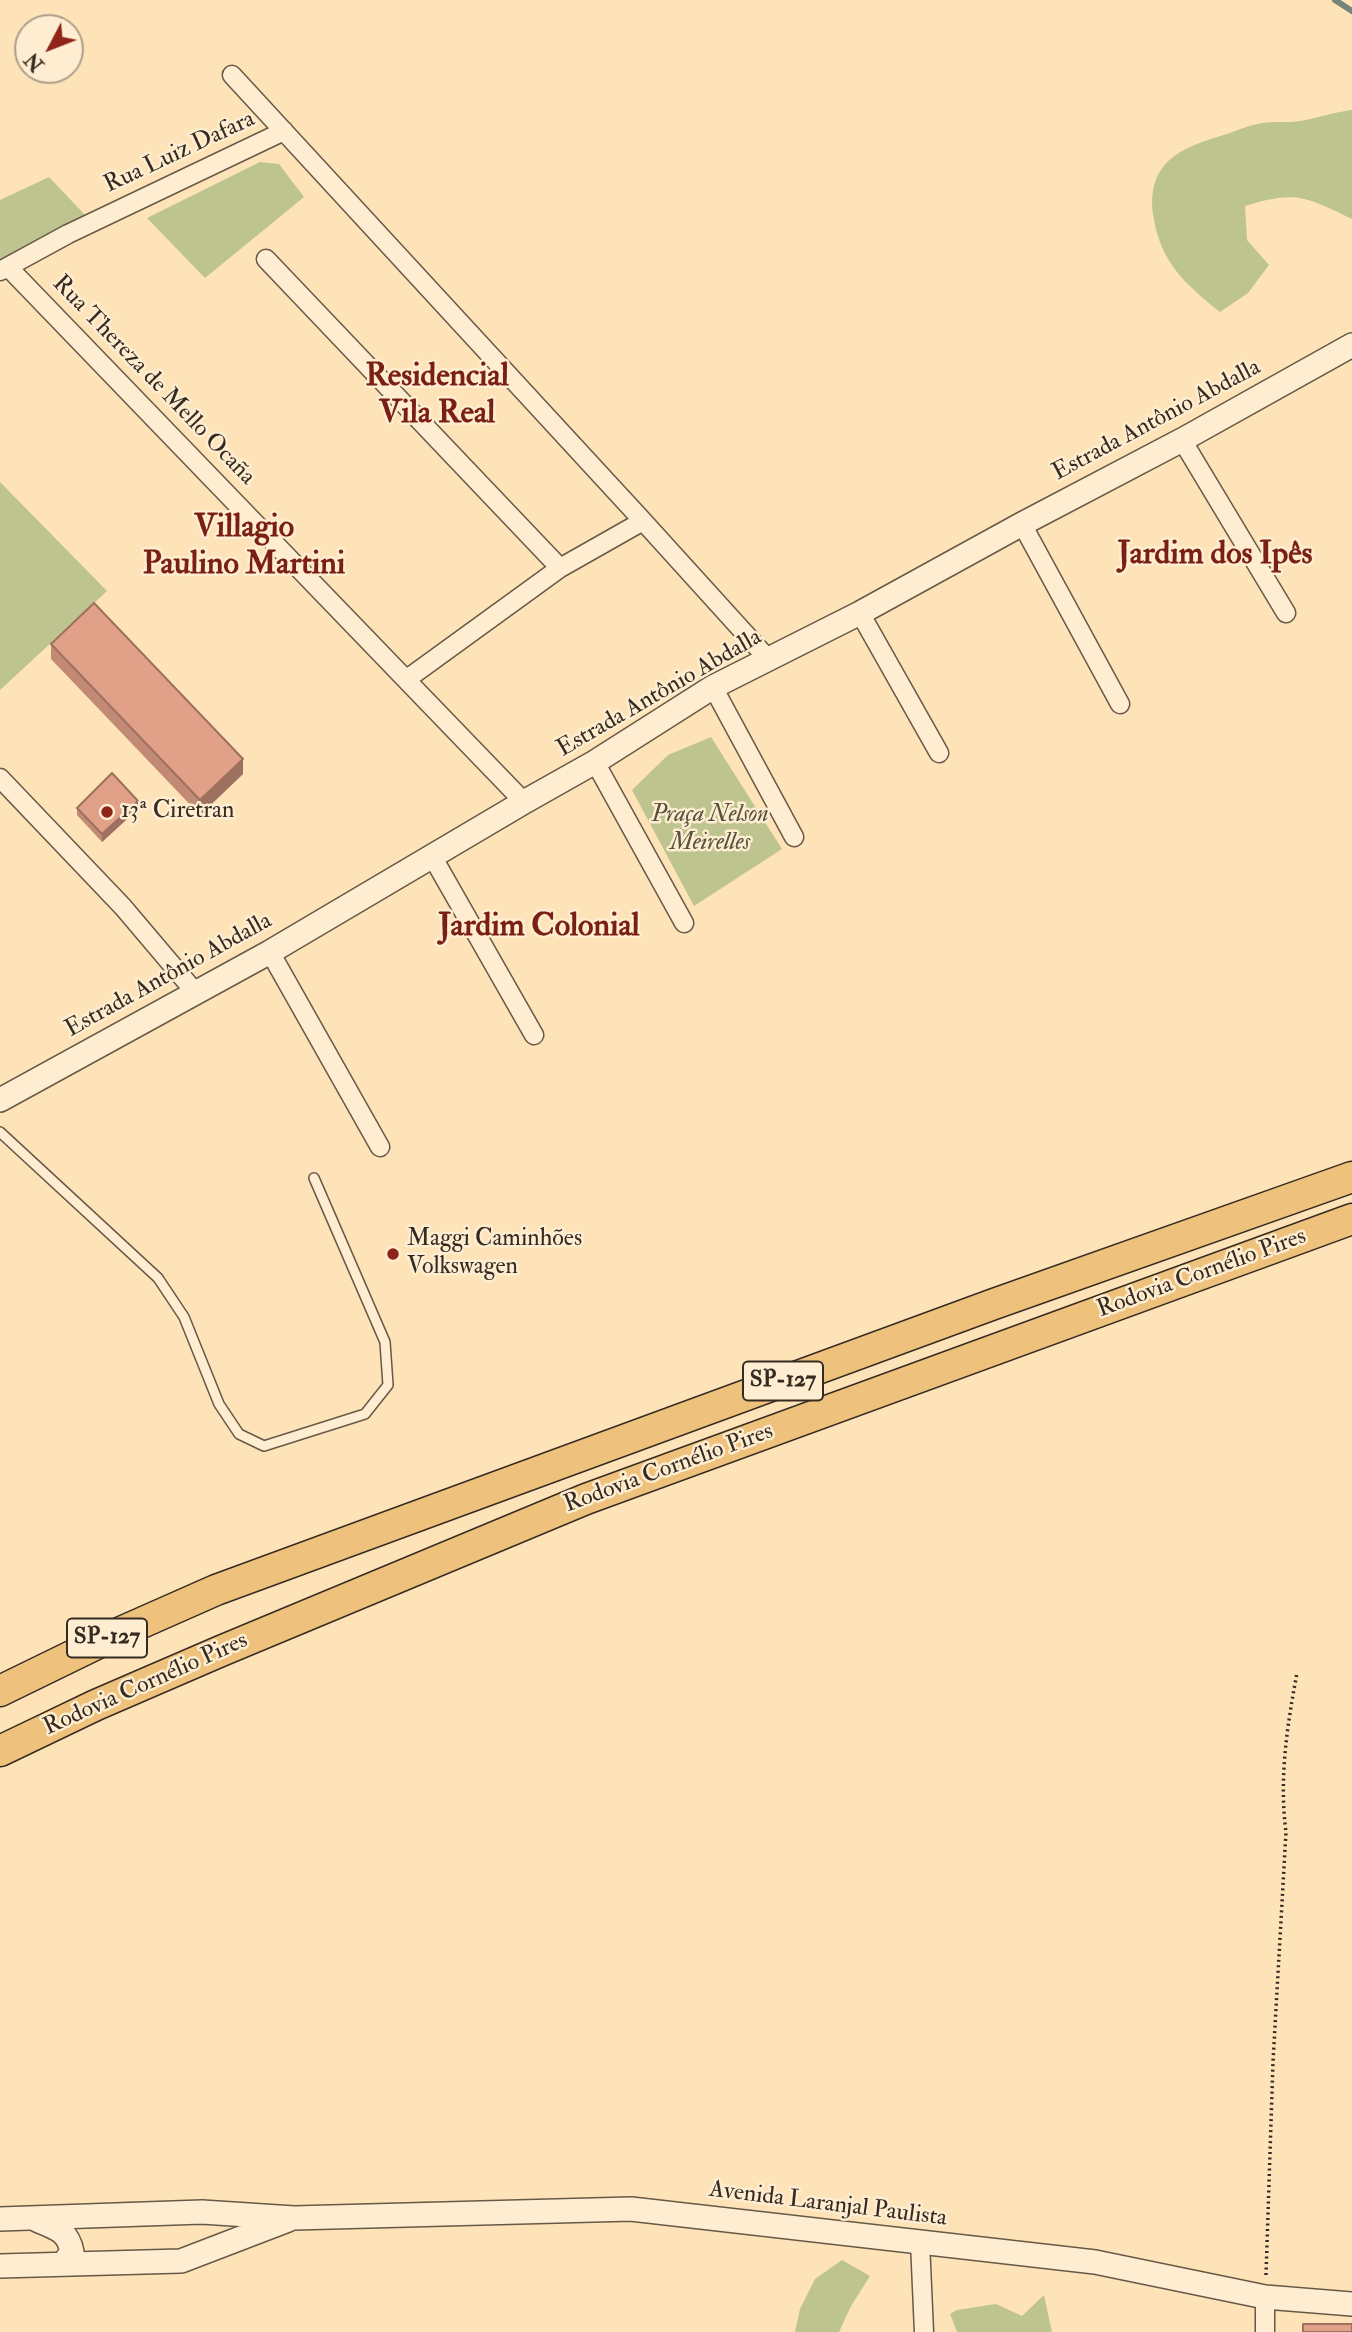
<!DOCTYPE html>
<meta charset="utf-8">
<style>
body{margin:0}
#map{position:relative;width:1352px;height:2332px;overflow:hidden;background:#fde3b7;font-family:"IM FELL Double Pica",serif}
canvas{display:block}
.north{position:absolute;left:14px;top:14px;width:70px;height:70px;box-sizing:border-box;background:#feedd0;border:2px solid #ae9f8a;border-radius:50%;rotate:228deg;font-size:19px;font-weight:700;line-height:28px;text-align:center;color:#352b22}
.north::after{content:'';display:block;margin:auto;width:24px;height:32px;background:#8f2418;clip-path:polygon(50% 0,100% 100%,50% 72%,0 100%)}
</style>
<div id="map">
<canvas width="1352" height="2332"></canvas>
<div class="north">N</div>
</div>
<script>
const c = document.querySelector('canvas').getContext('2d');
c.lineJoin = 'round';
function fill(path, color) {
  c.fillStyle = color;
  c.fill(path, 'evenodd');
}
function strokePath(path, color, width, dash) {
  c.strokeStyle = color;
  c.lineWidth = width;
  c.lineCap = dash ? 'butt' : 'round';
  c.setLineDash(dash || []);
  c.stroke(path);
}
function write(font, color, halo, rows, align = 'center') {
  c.font = font + ' "IM FELL Double Pica",serif';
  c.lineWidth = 5;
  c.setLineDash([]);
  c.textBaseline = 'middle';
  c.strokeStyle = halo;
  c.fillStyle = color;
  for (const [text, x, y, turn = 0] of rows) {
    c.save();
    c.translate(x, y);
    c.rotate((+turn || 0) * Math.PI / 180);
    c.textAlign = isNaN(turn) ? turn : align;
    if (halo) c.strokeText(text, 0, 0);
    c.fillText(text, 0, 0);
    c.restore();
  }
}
fill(new Path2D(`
 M1352,110V219C1306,197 1296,190 1245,206L1247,240L1269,265L1248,293L1220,312C1184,283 1160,262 1153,214C1147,160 1183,147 1227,134C1238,130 1250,125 1262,123C1275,121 1288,123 1300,121C1318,118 1334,112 1352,110Z
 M260,162L279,164L304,197L205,278L147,218Z
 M49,177L87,217L0,264V200Z
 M0,482L107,591L0,690Z
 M711,737L782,849L694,906L632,790L668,755Z
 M842,2260L870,2276L851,2306L839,2332H795L800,2309L815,2279Z
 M1044,2295L1052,2332H957L950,2314L957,2310L996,2304L1022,2316Z`), '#bec48f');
strokePath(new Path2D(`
 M1335,0L1352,11`), '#758379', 6);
const service = new Path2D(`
 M0,1132L158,1278L184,1317L219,1404L239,1434L264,1446L365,1414L388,1385L385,1342L314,1178`);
const minor = new Path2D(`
 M232,75L643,521L769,660
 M266,259L560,568
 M8,267L524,802
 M0,271L68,234L284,131
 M1182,440L1286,613
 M1022,524L1120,704
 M860,613L939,753
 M407,679L560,568L643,521
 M713,687L794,837
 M595,762L684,923
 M0,778L123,907L195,992
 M432,856L534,1035
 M270,952L380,1147
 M920,2242L924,2332
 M1265,2297V2332`);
const tertiary = new Path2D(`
 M0,1100L270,952L524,802L595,762L713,687L860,613L1022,524L1182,440L1352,345
 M0,2219L202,2212L294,2218L631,2209L1095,2262L1265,2297L1352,2304
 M37,2220C55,2228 68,2230 72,2252L63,2264
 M0,2266L181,2261L288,2220`);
const primary = new Path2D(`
 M0,1691L121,1632L216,1590L994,1304L1352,1177
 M0,1751L96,1705L221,1651L586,1499L1352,1219`);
strokePath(service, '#675947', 12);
strokePath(minor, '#675947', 21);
strokePath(tertiary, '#675947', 26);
strokePath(primary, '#352b22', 33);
strokePath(new Path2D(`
 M1266,2275L1273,2062L1286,1832C1279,1779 1287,1726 1297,1673`), '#352b22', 3.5, [2, 3.5]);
strokePath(service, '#feedd0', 9);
strokePath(minor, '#feedd0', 18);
strokePath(tertiary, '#feedd0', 23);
strokePath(primary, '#eec27c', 30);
fill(new Path2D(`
 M51,644L243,774L200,815L51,659Z
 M77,808L138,809L102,842L77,815Z`), '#c28a75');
fill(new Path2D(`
 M243,759V774L200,815V800Z
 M138,801V809L102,842V834Z`), '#9e705f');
const building = new Path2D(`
 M94,603L243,759L200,800L51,644Z
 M112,773L138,801L102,834L77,808Z
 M1303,2324H1352V2332H1303Z`);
fill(building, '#e1a088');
strokePath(building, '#9e705f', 2);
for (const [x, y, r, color] of [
 [107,812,7,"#8f2418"],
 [393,1254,7,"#8f2418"]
]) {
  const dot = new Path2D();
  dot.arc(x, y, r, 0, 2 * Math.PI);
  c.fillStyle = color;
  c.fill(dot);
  strokePath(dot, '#feedd0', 2.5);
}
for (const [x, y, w] of [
 [783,1381,80],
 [107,1638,80]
]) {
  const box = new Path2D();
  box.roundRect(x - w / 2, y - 19.5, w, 39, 5);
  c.fillStyle = '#feedd0';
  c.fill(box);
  strokePath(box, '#352b22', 2);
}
write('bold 23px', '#352b22', null, [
 ["SP-127",783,1381],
 ["SP-127",107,1638]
]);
write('24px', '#352b22', '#feedd0', [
 ["Rua Luiz Dafara",180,153,-25],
 ["Rua Thereza de Mello Ocaña",153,381,46],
 ["Estrada Antônio Abdalla",1157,421,-28],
 ["Estrada Antônio Abdalla",660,694,-30],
 ["Estrada Antônio Abdalla",169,976,-29],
 ["Rodovia Cornélio Pires",1202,1274,-20],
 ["Rodovia Cornélio Pires",669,1469,-20],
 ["Rodovia Cornélio Pires",146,1685,-24],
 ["Avenida Laranjal Paulista",828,2205,7]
]);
write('24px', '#352b22', '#feedd0', [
 ["13ª Ciretran",121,812],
 ["Maggi Caminhões",407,1240],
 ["Volkswagen",407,1268]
], 'left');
write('italic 24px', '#57513d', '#feedd0', [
 ["Praça Nelson",710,816],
 ["Meirelles",710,844]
]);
write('bold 32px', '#7a1f14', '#feedd0', [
 ["Residencial",437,378],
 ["Vila Real",437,415],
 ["Villagio",244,529],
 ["Paulino Martini",244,566],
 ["Jardim dos Ipês",1215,556],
 ["Jardim Colonial",539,928]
]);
</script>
